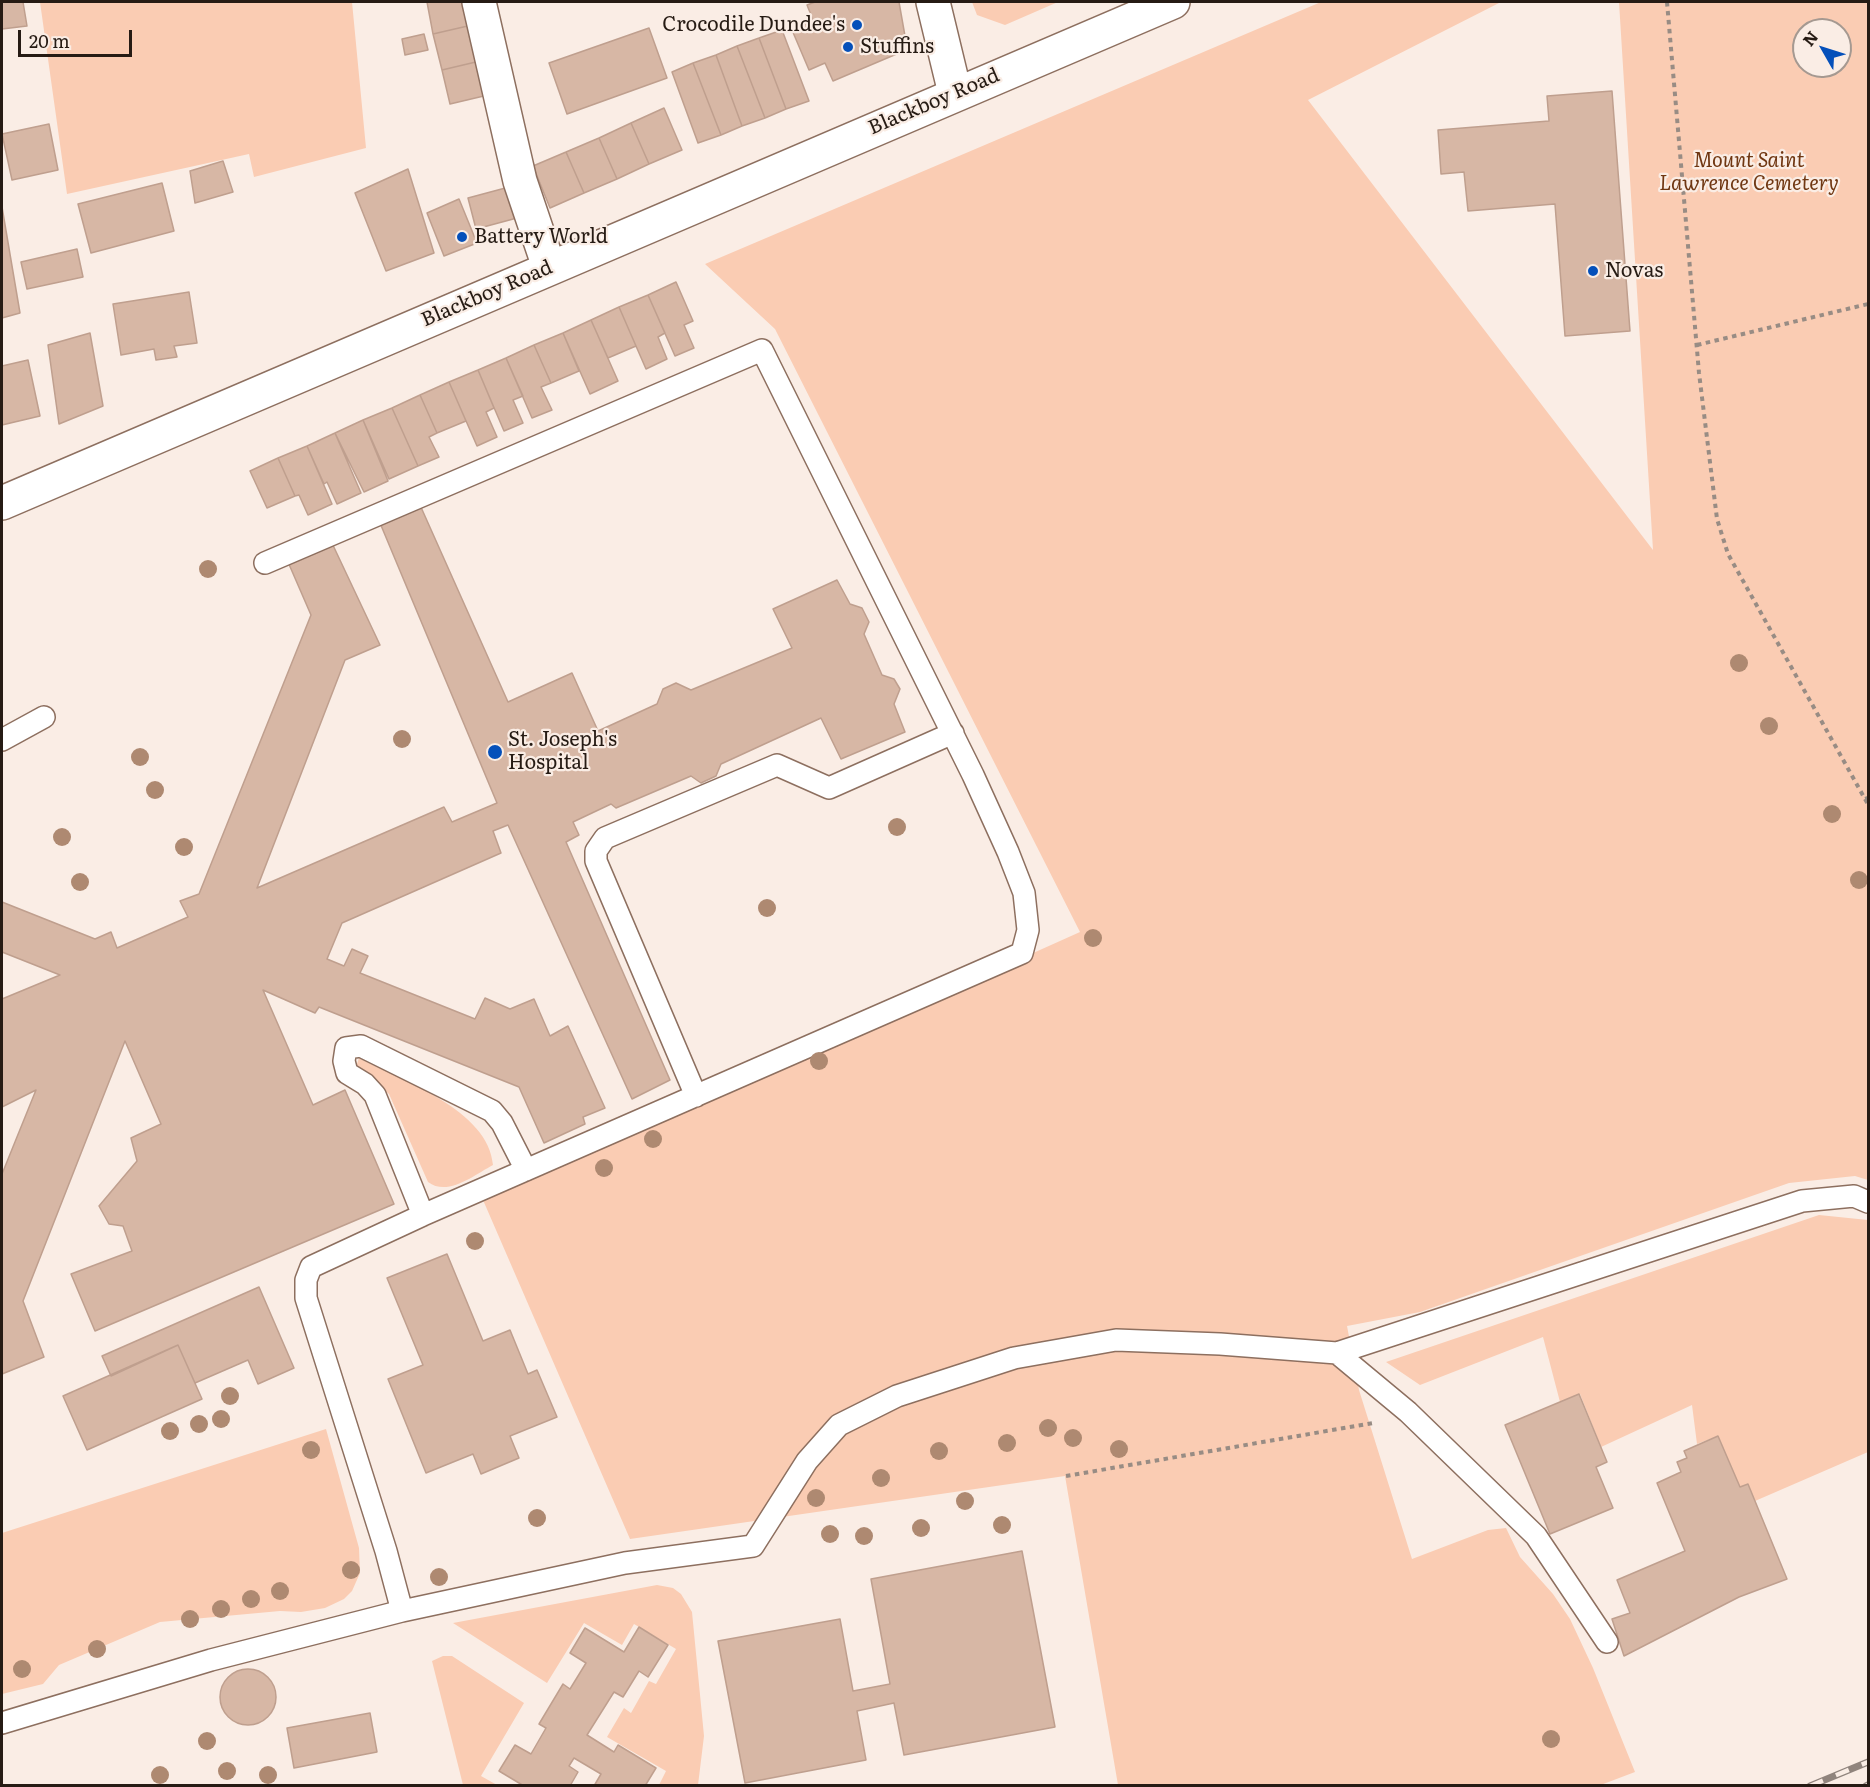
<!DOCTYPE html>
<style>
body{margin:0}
#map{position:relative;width:1870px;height:1787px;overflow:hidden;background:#faede5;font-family:Literata,serif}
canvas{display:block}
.frame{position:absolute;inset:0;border:3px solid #261b14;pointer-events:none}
.north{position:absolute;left:1792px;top:18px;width:60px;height:60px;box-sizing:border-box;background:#faede5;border:2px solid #a59991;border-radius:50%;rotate:309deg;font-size:16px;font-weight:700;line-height:24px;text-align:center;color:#261b14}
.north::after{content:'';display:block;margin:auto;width:21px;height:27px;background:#0550ba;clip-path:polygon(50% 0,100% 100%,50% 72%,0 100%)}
.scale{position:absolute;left:18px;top:30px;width:114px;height:27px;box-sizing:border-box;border:3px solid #261b14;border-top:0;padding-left:8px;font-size:18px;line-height:21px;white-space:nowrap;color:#261b14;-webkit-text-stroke:4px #faede5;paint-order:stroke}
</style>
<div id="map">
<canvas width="1870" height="1787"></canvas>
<div class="frame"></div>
<div class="north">N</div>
<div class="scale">20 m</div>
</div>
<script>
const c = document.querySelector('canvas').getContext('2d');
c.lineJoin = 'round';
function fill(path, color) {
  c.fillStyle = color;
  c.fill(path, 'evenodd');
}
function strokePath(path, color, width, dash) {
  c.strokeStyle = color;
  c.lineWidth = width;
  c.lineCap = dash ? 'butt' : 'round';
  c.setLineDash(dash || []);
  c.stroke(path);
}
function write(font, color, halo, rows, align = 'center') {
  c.font = font + ' Literata,serif';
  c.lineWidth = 4.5;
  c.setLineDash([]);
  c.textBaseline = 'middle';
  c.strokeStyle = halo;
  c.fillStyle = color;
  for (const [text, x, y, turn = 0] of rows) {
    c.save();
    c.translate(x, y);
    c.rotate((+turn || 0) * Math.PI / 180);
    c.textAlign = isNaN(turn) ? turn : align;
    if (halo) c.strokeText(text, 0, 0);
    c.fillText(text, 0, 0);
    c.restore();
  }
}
fill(new Path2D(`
 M40,2H352L366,148L254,177L249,154L67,194Z
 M972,2H1058L1005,25L977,15Z
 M1321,2H1501L1308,100L1653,550L1619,2H1868V1180L1855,1176L1789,1183L1420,1312L1347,1326L1359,1390L1412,1559L1488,1530L1506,1528L1520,1557L1553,1594L1570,1619L1593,1668L1635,1772L1598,1786L1118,1785L1065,1476L630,1539L483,1200L1080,932L775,329L705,264ZM1804,30H1840V66H1804Z
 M359,1058C401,1080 489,1110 493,1165C474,1175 448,1197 428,1182L389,1094L356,1067Z
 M1819,1215L1868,1220V1452L1755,1501L1740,1487L1718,1436L1697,1444L1692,1405L1601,1447L1580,1394L1560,1402L1543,1337L1420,1385L1386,1362Z
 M326,1429L359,1548L360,1573L352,1591L344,1599L325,1608L301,1612L280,1611L160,1622L59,1665L43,1684L2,1694V1533Z
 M657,1585L673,1588L681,1594L692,1612L704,1736L698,1785H659L666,1771L607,1737L624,1708L631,1713L649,1681L656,1684L676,1649L634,1624L622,1645L584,1623L547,1683L453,1623Z
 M443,1656H452L524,1703L481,1776L497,1785H463L432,1661Z`), '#faccb3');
const building = new Path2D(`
 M2,2H23L27,26L2,29Z
 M427,2H467L472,25L433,34Z
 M815,2H899L905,36L894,41L899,53L833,81L825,63L809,70L792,30L813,20L807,5Z
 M472,25L480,61L442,70L433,34Z
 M649,28L667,78L567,114L549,63Z
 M782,30L809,101L786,109L759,38Z
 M424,34L428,50L405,55L402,39Z
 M759,38L786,109L765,118L737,46Z
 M737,46L765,118L742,126L716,55Z
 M716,55L742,126L721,135L693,63Z
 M480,61L488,95L450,104L442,70Z
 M693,63L721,135L698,143L672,72Z
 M1612,91L1630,331L1565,336L1555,204L1468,211L1464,172L1441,174L1438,130L1549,121L1547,96Z
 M664,108L682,150L649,164L631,123Z
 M631,123L649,164L617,179L599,138Z
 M49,124L58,170L12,180L2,134Z
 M599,138L617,179L584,193L566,152Z
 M566,152L584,193L550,208L533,166Z
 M223,161L233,192L195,203L190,171Z
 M408,169L434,253L386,271L355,193Z
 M162,183L174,231L91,253L78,204Z
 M509,187L517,218L476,229L468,198Z
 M459,199L477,243L444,256L427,213Z
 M2,207L20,313L2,318Z
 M77,249L83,277L27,289L21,262Z
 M676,282L693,321L684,325L694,348L675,356L648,295Z
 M189,292L197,343L174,346L177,357L156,360L154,349L121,355L113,304Z
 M648,295L665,333L658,337L667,359L646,369L619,307Z
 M619,307L636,346L608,358L591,320Z
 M591,320L618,381L590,394L563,333Z
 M90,333L103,406L59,424L48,345Z
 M563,333L579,371L551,383L534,345Z
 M534,345L551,383L541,387L552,410L532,418L506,358Z
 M506,358L523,396L513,400L523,423L504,431L478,370Z
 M28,360L40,416L2,425V366Z
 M478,370L494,408L486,412L497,437L477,446L449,382Z
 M449,382L466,421L437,433L420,395Z
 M420,395L437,433L429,437L439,457L418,466L392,408Z
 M392,408L418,466L389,479L363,420Z
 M363,420L388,481L364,492L335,433Z
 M335,433L361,493L337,504L327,482L324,484L307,446Z
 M307,446L332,504L308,515L299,495L295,496L278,458Z
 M278,458L295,496L267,508L250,471Z
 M420,505L508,702L572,673L598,731L657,704L663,689L676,683L691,690L792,648L773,609L837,580L850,604L862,608L869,622L864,634L882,675L894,679L900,689L894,704L905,732L841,759L821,718L721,764L716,776L701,783L691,776L616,808L611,804L573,822L579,835L566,842L670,1080L632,1099L508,825L493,831L501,853L342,923L327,959L344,966L352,949L368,956L360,973L475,1019L485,998L510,1009L534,999L550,1036L568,1026L605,1108L583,1117L585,1124L544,1143L519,1087L319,1007L315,1013L263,990L313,1105L345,1090L394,1204L95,1331L71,1274L132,1251L123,1226L109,1224L99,1206L137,1161L131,1138L161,1124L125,1041L23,1301L44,1357L2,1374V1174L36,1090L2,1107V999L60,975L2,952V902L95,939L111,932L117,948L188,917L180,901L199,894L311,615L288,562L331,541L380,645L345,660L257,888L444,807L452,822L497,803L380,523Z
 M447,1254L483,1341L510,1330L528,1374L537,1370L557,1417L510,1436L519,1458L481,1474L473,1454L426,1473L388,1379L423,1365L387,1278Z
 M259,1287L294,1368L258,1384L248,1360L195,1383L178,1345L111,1376L102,1356Z
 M178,1345L202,1399L87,1450L63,1396Z
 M1579,1394L1607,1462L1596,1467L1613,1508L1550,1534L1505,1425Z
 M1718,1436L1740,1487L1748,1484L1787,1579L1739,1597L1624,1656L1612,1619L1630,1613L1617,1580L1685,1551L1657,1483L1681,1472L1677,1462L1687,1458L1684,1451Z
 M1022,1551L1055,1727L904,1755L894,1703L857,1711L866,1760L745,1783L718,1641L840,1619L853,1691L890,1684L871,1579Z
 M639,1627L668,1645L648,1677L639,1671L623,1697L614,1692L587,1735L614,1752L618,1745L656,1768L645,1786H594L601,1774L574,1758L569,1766L578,1772L570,1786H524L499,1771L515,1745L531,1754L546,1728L539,1724L563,1684L570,1689L586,1663L570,1653L585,1628L624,1652Z
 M220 1697a28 28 0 1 1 56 0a28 28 0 1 1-56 0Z
 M370,1713L377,1752L294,1768L287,1728Z`);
fill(building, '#d7b7a5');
strokePath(building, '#bf9f8e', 1.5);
const service = new Path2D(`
 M265,563L762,350L973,775L1008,852L1024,893L1028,930L1022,953L423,1215L311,1267L306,1280V1298L386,1551L402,1611
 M2,740L44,717
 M696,1096L596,861V851L605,838L777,765L829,788L953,733
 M423,1215L375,1095L365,1084L347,1073L344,1061L346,1048L361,1046L492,1111L502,1123L526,1170
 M1337,1353L1408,1412L1536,1536L1607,1642
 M2,1723L211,1660L402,1611L625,1563L753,1546L807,1461L839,1425L897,1396L1014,1358L1116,1340L1220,1344L1337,1353L1802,1201L1854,1196L1868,1202`);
const minor = new Path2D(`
 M479,2L520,181L549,267
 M933,2L955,93`);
const secondary = new Path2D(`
 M2,503L1173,2`);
strokePath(service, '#8d6f5f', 24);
strokePath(minor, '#8d6f5f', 36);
strokePath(secondary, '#8d6f5f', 36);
strokePath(new Path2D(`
 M1667,2L1699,373L1717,519L1728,554L1865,799L1868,798
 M1697,345L1868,304
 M1865,799L1868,804
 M1066,1476L1373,1423`), '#988c84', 4, [4.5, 4.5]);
strokePath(service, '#fff', 21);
strokePath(minor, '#fff', 33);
strokePath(secondary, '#fff', 33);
const rail = new Path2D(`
 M1810,1786L1868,1762
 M1866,1786L1868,1785`);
strokePath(rail, '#90847d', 7);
strokePath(rail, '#faede5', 4.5, [14]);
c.fillStyle = '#ae8971';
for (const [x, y] of [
 [208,569],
 [1739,663],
 [1769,726],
 [402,739],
 [140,757],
 [155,790],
 [1832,814],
 [897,827],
 [62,837],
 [184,847],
 [1859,880],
 [80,882],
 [767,908],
 [1093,938],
 [819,1061],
 [653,1139],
 [604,1168],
 [475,1241],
 [230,1396],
 [221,1419],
 [199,1424],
 [1048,1428],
 [170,1431],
 [1073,1438],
 [1007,1443],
 [1119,1449],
 [311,1450],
 [939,1451],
 [881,1478],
 [816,1498],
 [965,1501],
 [537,1518],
 [1002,1525],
 [921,1528],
 [830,1534],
 [864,1536],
 [351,1570],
 [439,1577],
 [280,1591],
 [251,1599],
 [221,1609],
 [190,1619],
 [97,1649],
 [22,1669],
 [1551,1739],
 [207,1741],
 [227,1771],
 [160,1775],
 [268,1775]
]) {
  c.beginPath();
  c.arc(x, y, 9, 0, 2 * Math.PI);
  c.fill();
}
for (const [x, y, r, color] of [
 [857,25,6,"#0550ba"],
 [848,47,6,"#0550ba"],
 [462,237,6,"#0550ba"],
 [1593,271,6,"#0550ba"],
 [495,752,8,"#0550ba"]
]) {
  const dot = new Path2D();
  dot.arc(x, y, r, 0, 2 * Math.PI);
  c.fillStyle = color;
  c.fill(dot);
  strokePath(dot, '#faede5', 2);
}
write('20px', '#261b14', '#faede5', [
 ["Crocodile Dundee's",845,25,"right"],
 ["Stuffins",860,47],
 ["Battery World",474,237],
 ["Novas",1605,271],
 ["St. Joseph's",508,740],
 ["Hospital",508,763]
], 'left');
write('20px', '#261b14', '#faede5', [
 ["Blackboy Road",934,102,-23],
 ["Blackboy Road",487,294,-23]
]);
write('italic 20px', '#703712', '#faede5', [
 ["Mount Saint",1749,161],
 ["Lawrence Cemetery",1749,184]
]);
</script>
